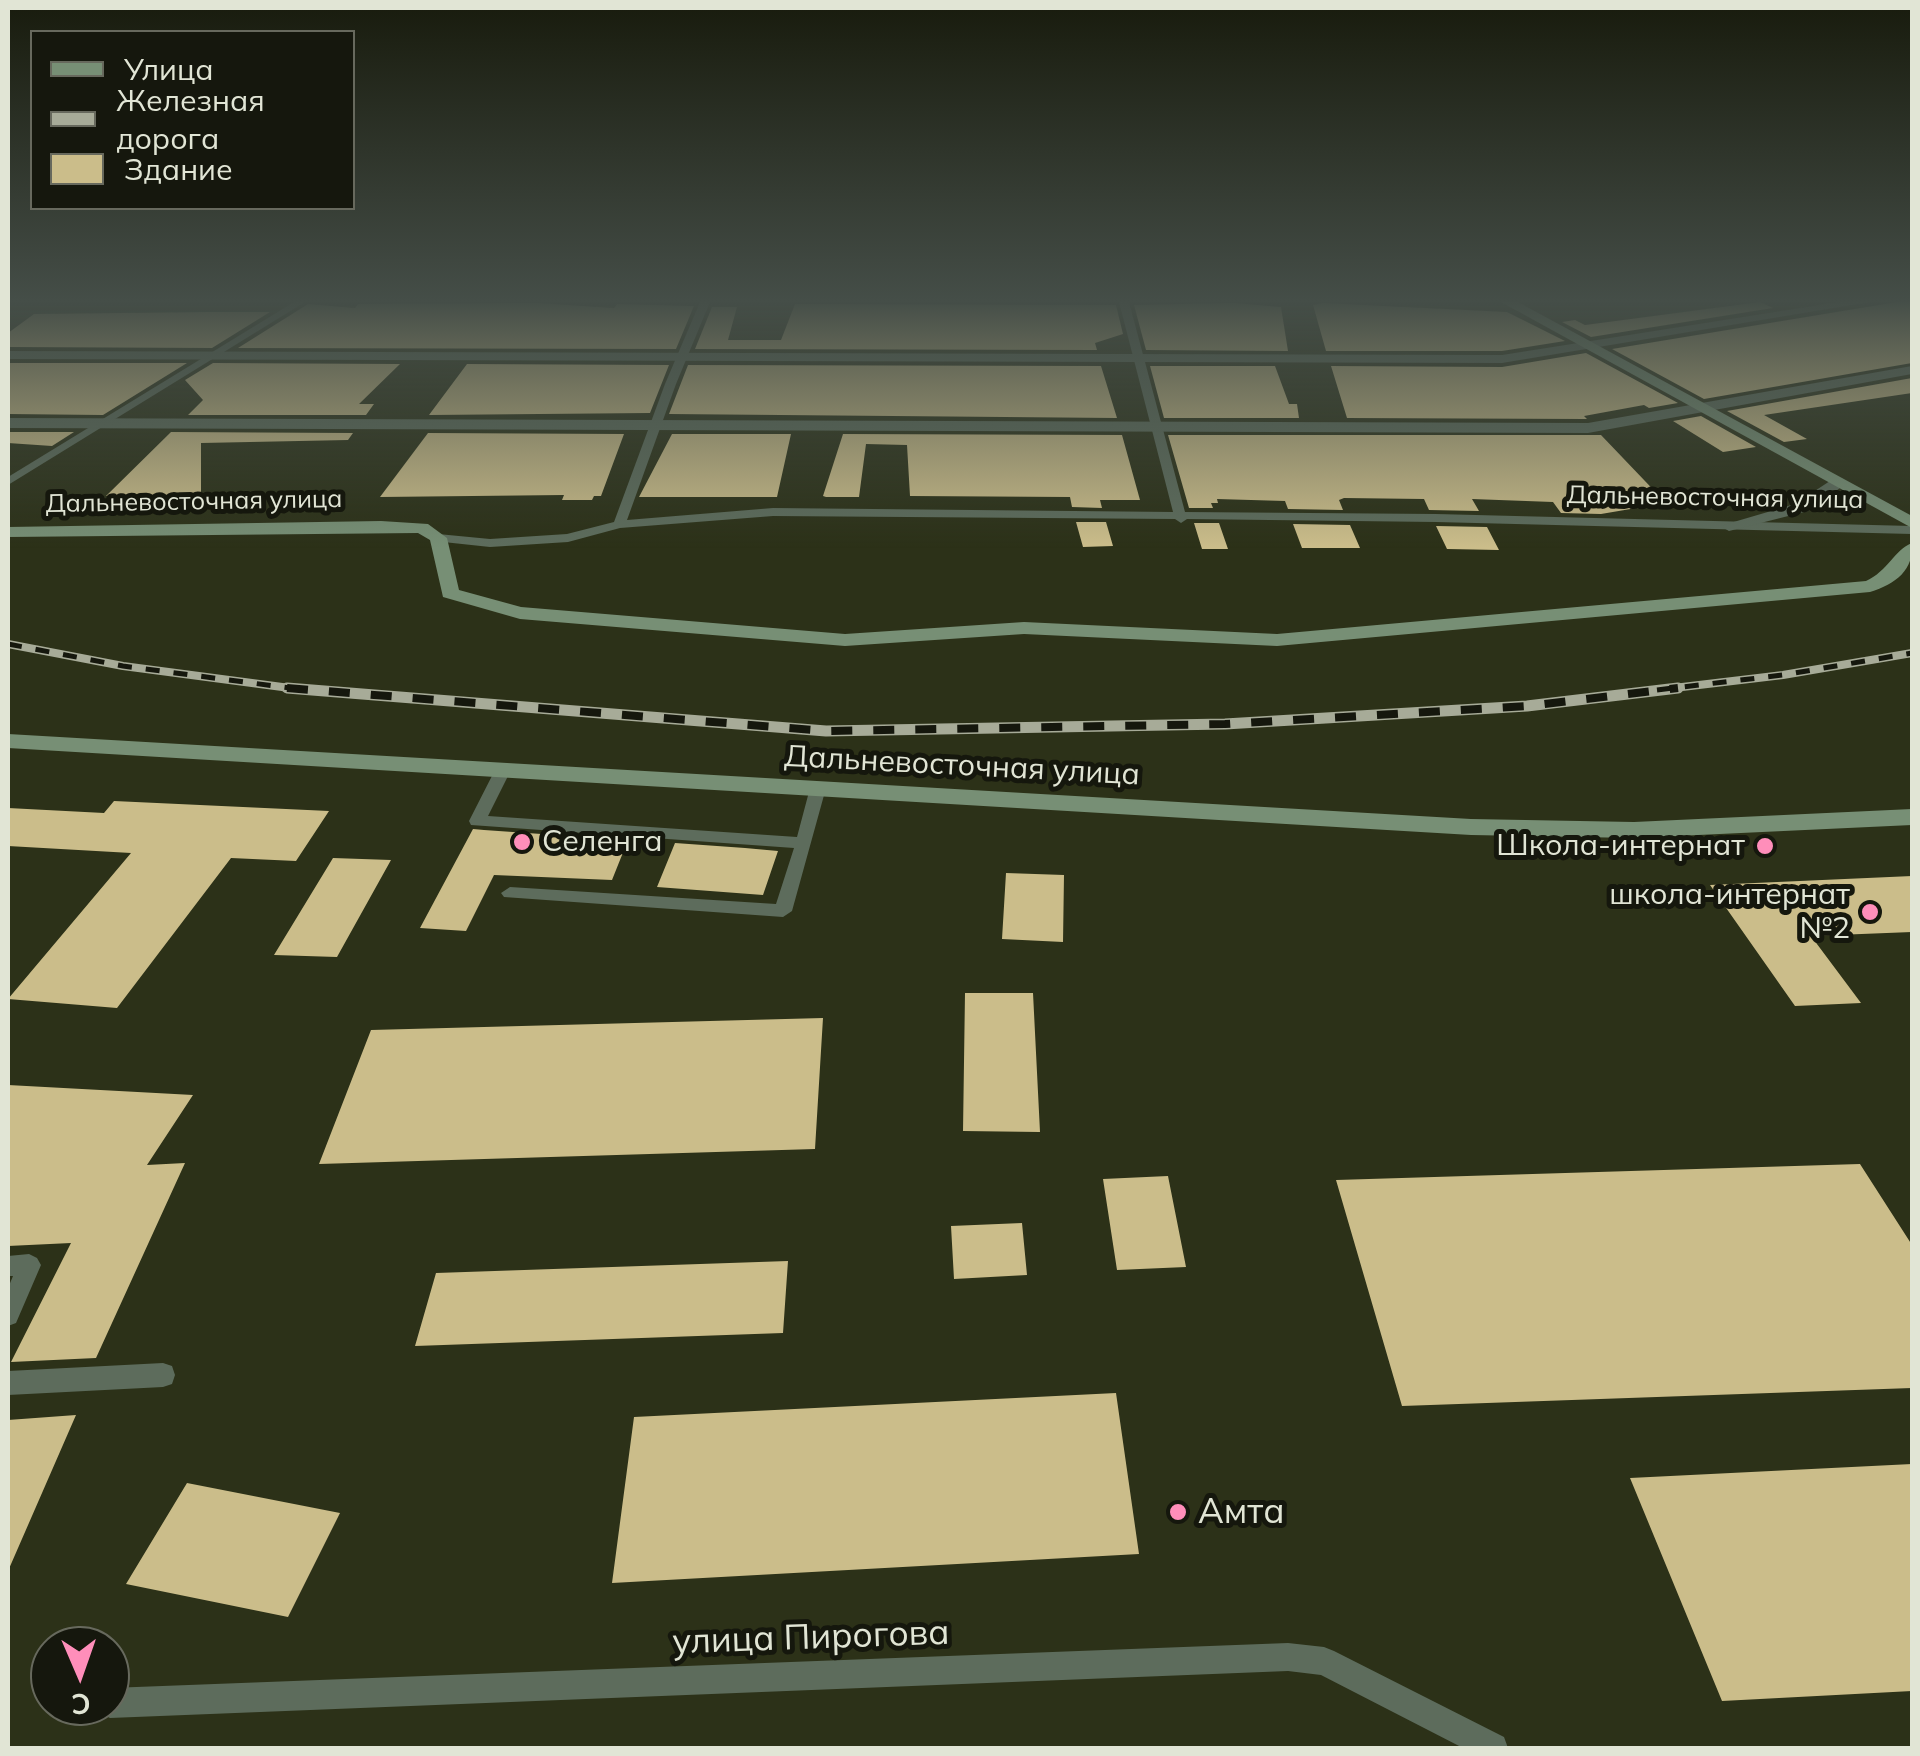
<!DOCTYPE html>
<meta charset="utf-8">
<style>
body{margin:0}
#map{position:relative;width:1920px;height:1756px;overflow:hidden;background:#2c3118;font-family:Mulish,sans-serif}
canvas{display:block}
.frame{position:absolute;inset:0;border:10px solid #e1e5d5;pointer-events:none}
.legend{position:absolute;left:30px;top:30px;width:325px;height:180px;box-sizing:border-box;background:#15170d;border:2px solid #67695d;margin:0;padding:12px 18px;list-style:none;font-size:30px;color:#e1e5d5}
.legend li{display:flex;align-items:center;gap:20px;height:50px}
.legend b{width:50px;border:2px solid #67695d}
.north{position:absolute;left:30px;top:1626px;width:100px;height:100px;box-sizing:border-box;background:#15170d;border:2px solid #67695d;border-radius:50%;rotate:178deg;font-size:28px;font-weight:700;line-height:40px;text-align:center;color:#e1e5d5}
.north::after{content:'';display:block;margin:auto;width:35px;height:45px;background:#ff8eba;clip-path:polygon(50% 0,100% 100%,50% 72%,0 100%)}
</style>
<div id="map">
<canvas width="1920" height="1756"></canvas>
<div class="frame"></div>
<ul class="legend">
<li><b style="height:12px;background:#778f75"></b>Улица</li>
<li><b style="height:12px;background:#a7ab98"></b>Железная дорога</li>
<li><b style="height:28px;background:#cbbd8a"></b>Здание</li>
</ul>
<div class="north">С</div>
</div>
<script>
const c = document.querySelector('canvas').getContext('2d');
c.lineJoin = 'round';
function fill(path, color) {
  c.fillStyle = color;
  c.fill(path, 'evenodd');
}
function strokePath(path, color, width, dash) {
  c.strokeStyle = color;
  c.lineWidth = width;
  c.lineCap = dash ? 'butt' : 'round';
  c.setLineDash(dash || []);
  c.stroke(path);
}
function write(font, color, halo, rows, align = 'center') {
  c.font = font + ' Mulish,sans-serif';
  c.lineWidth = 10;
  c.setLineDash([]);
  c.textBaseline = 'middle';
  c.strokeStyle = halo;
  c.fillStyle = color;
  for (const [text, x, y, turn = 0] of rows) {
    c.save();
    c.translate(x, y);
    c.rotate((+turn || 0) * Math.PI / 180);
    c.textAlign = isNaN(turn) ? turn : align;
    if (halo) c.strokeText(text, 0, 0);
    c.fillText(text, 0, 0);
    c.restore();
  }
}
fill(new Path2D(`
 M1760,302L1773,308L1591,337L1562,322L1575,320L1585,325Z
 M1897,302H1912V363L1704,399L1612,349Z
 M537,303L614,308L617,304L694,306L676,349L238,348L308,304L355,308L358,304Z
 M1234,303L1281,307L1288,351L1146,350L1134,305Z
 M1323,303L1507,312L1565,341L1502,351H1326L1313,305Z
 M795,304L1116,305L1123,334L1095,343L1097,350L695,349L712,307H737L728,340H781Z
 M207,312H270L212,348L8,347V333L34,314Z
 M1586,353L1678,403L1649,408L1644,405L1584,416L1587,419L1347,418L1331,366L1502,367Z
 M8,363H187L103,415L8,414Z
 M213,363L400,364L359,404H374L366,415H188L203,400L185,380Z
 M467,364L669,365L650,413L429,415Z
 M688,365L1101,366L1117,418L669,414Z
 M1150,366H1275L1289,404H1297L1299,418H1164Z
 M1912,378V393L1764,415L1807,439L1784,442L1727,411Z
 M1701,416L1756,447L1723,452L1673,421Z
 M8,432H74L52,446L8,443Z
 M171,432L353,433L348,440L201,443V496H106Z
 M428,433L624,434L601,496H594L592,500H562L564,495L380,497Z
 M672,434H791L777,497H639Z
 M843,434L1122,435L1140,500H1100L1102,508L1072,507L1070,497L910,496L907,445L866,444L859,497H826L823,496Z
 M1168,435H1601L1666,503L1601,514L1561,513L1553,502L1472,499L1479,511L1429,510L1424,499L1344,498L1339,500L1343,510L1288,509L1285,501L1217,499L1218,503H1211L1213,508H1189Z
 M1076,522H1106L1113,546L1083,547Z
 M1194,523H1219L1228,549H1202Z
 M1293,524L1350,525L1360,548H1302Z
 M1436,526L1487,527L1499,550L1447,549Z
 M114,801L329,811L296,861L231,858L117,1008L8,999L131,853L8,846V808L104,813Z
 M473,829L484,830L628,840L612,880L494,875L466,931L420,928Z
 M675,843L745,848L778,851L763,895L657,887Z
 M333,858L391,860L337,957L274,955Z
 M1006,873L1064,875L1063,942L1002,939Z
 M1912,876V932L1811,936L1861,1003L1795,1006L1710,885Z
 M965,993H1033L1040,1132L963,1131Z
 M823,1018L815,1149L319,1164L371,1030Z
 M8,1085L193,1095L147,1165L185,1163L96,1358L11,1362L71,1243L8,1246Z
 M1860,1164L1912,1245V1388L1402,1406L1336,1180Z
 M1168,1176L1186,1267L1117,1270L1103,1179Z
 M1022,1223L1027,1275L954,1279L951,1226Z
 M788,1261L783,1333L415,1346L436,1273Z
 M1116,1393L1139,1554L612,1583L634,1417Z
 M76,1415L8,1571V1420Z
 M1912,1464V1691L1722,1701L1630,1478Z
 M187,1483L340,1513L288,1617L126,1584Z`), '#cbbd8a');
fill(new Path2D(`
 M294,302H305L8,485V477Z
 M700,302H710L676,384L627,520L773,508L1173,512L1119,302H1129L1185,512L1436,514L1912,526V534L1436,522L1187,519L1181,523L1175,519L773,516L620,528L568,542L490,547L434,541V535L438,534L490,539L567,534L614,522L665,384Z
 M504,763L512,768L488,816L797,837L810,788L818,783L824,784L826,788L792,911L783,917L504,897L501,893L510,887L776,904L794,848L471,825L469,821L496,768Z
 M29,1254L37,1258L41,1265L16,1323L8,1326V1288L13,1276H8V1256Z
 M163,1363L172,1366L175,1375L172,1384L163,1387L8,1395V1371Z
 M1288,1643L1324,1647L1334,1651L1504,1737L1508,1748H1463L1321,1675L1288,1671L110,1718L100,1713L97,1706H110V1688Z`), '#5d6c5c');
fill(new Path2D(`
 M1838,302H1870L1502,363L8,359V351L1502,355Z
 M1912,366V374L1588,433L8,428V418L1588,423Z
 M1833,479L1847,483L1808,511L1729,531L1720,526L1795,504Z`), '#5d6c5c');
fill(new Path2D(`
 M1501,302H1518L1912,516V528Z
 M381,521L428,524L447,538L459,590L521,607L845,634L1024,622L1277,634L1866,581C1888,571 1894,550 1912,543C1914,570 1896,584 1870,592L1277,646L1024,634L845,646L520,619L443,597L430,540L418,533L8,537V527Z
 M8,734L1471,819L1634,822L1912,809V825L1634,838L1471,835L8,748Z`), '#778f75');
const railFar1 = new Path2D(`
 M8,644L123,666L305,690
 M1657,690L1783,675L1912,653`);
const rail = new Path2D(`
 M287,688L826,731L1225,724L1527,706L1678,688`);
strokePath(railFar1, '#a7ab98', 8);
strokePath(rail, '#a7ab98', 11);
strokePath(railFar1, '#15170d', 5, [14]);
strokePath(rail, '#15170d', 8, [21]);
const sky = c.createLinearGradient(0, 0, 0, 548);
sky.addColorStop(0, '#181b0d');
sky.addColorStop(0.55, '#454e48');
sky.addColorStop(1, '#454e4800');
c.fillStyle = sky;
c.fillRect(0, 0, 1920, 548);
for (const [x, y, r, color] of [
 [522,842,10,"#ff8eba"],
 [1765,846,10,"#ff8eba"],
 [1870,912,10,"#ff8eba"],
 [1178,1512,10,"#ff8eba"]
]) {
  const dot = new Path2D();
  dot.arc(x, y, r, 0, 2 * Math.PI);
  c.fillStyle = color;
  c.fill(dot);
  strokePath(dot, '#15170d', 4);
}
write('25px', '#e1e5d5', '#15170d', [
 ["Дальневосточная улица",1715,498,1],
 ["Дальневосточная улица",194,502,-1]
]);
write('30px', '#e1e5d5', '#15170d', [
 ["Дальневосточная улица",962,766,3]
]);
write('30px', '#e1e5d5', '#15170d', [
 ["Селенга",542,842,"left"],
 ["Школа-интернат",1745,846],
 ["школа-интернат",1850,895],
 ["№2",1850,929]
], 'right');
write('35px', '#e1e5d5', '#15170d', [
 ["Амта",1198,1512]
], 'left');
write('35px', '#e1e5d5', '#15170d', [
 ["улица Пирогова",811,1638,-2]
]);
</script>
